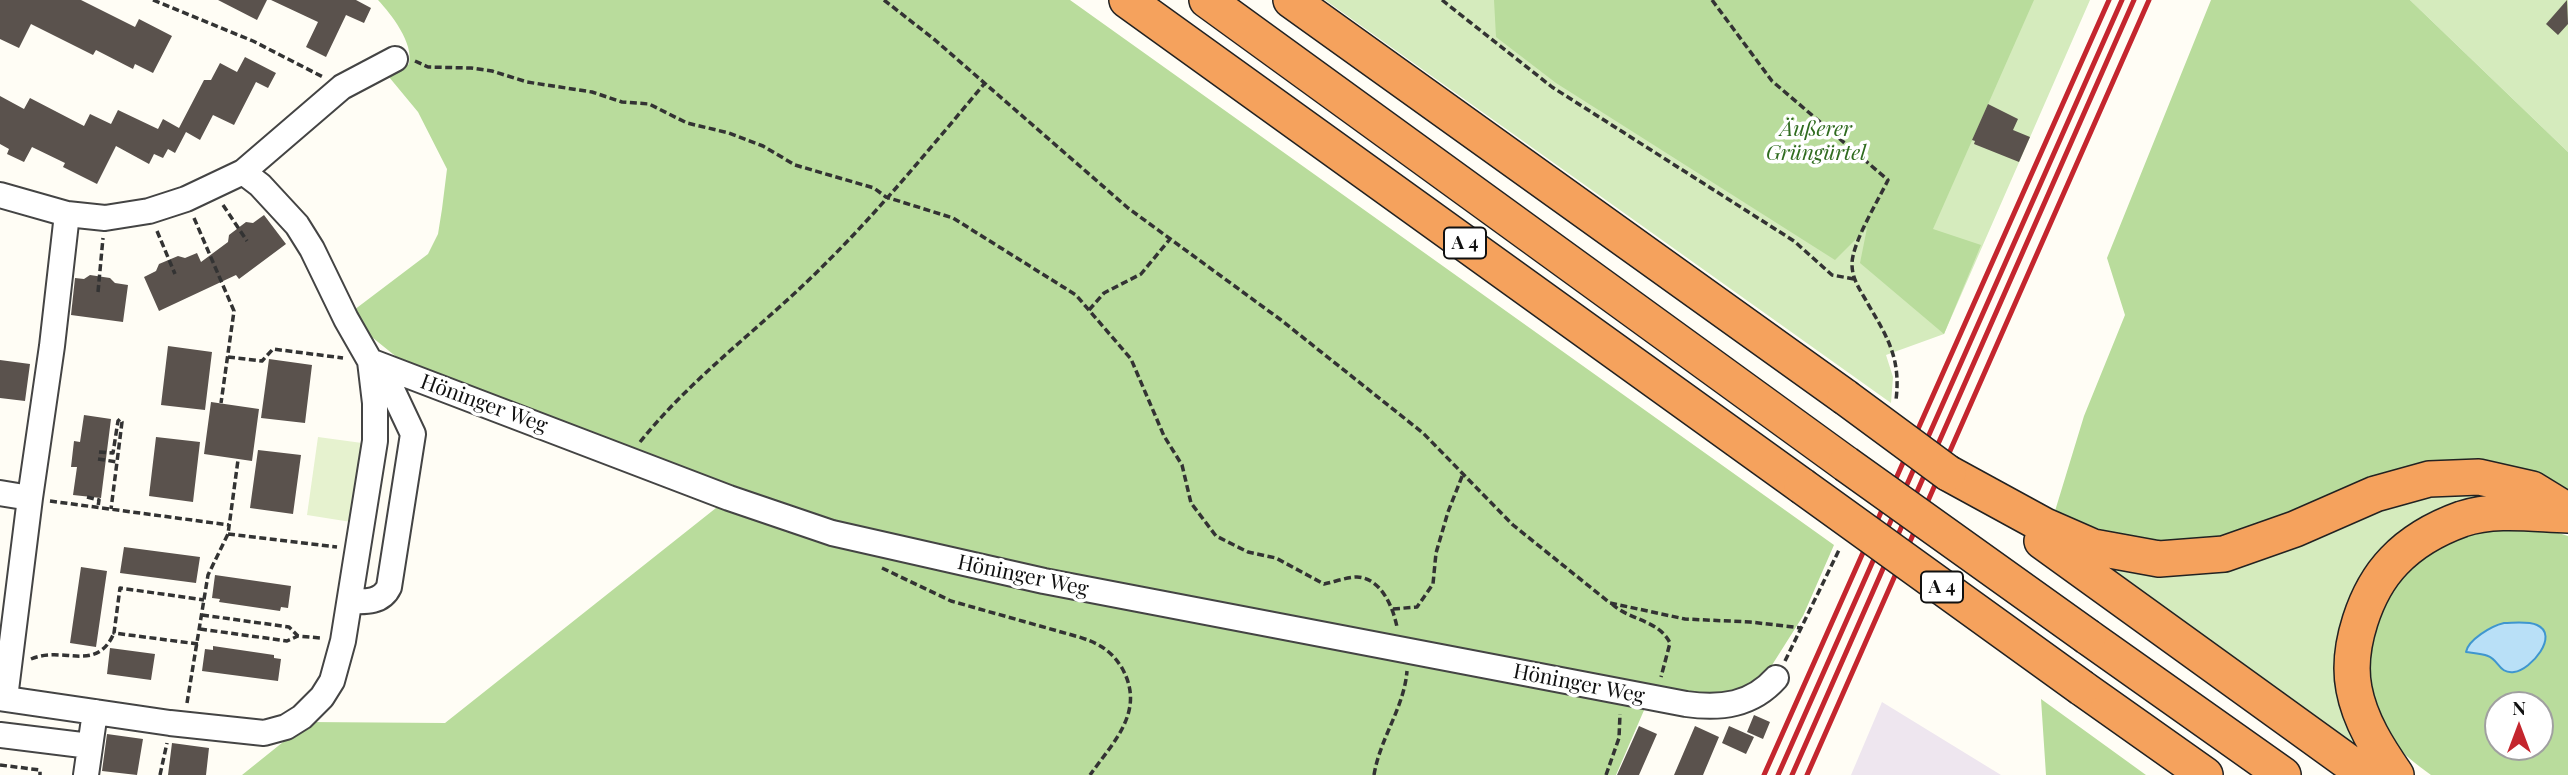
<!DOCTYPE html>
<meta charset="utf-8">
<style>
body{margin:0}
#map{position:relative;width:2568px;height:775px;overflow:hidden;background:#fffdf5;font-family:"Playfair Display",serif}
canvas{display:block}
.north{position:absolute;left:2484px;top:691px;width:70px;height:70px;box-sizing:border-box;background:#fff;border:2px solid #a0a0a0;border-radius:50%;rotate:0deg;font-size:19px;font-weight:700;line-height:28px;text-align:center;color:#111}
.north::after{content:'';display:block;margin:auto;width:24px;height:32px;background:#c4262e;clip-path:polygon(50% 0,100% 100%,50% 72%,0 100%)}
</style>
<div id="map">
<canvas width="2568" height="775"></canvas>
<div class="north">N</div>
</div>
<script>
const c = document.querySelector('canvas').getContext('2d');
c.lineJoin = 'round';
function fill(path, color) {
  c.fillStyle = color;
  c.fill(path, 'evenodd');
}
function strokePath(path, color, width, dash) {
  c.strokeStyle = color;
  c.lineWidth = width;
  c.lineCap = dash ? 'butt' : 'round';
  c.setLineDash(dash || []);
  c.stroke(path);
}
function write(font, color, halo, rows, align = 'center') {
  c.font = font + ' "Playfair Display",serif';
  c.lineWidth = 7;
  c.setLineDash([]);
  c.textBaseline = 'middle';
  c.strokeStyle = halo;
  c.fillStyle = color;
  for (const [text, x, y, turn = 0] of rows) {
    c.save();
    c.translate(x, y);
    c.rotate((+turn || 0) * Math.PI / 180);
    c.textAlign = isNaN(turn) ? turn : align;
    if (halo) c.strokeText(text, 0, 0);
    c.fillText(text, 0, 0);
    c.restore();
  }
}
fill(new Path2D(`
 M1882,702L2001,775H1851Z`), '#eee6ef');
fill(new Path2D(`
 M1325,0H2090L1944,334L1886,355L1893,377L1891,403Z
 M2410,0H2568V152Z
 M2493,494L2367,579L2371,763L2105,566C2148,572 2190,579 2233,568C2282,556 2325,529 2371,510C2410,494 2452,495 2493,494Z`), '#d5ebbd');
fill(new Path2D(`
 M378,0H1070L1834,545L1803,616L1767,673L1741,690L1708,699L1174,600L835,523L727,487L409,367L368,334L354,310L428,254L438,234L442,209L447,169L418,112L389,77L409,64C414,43 391,14 378,0Z
 M1494,0H2034L1933,229L1981,245L1944,334L1860,263L1867,228L1835,260L1556,83L1496,37Z
 M2211,0H2410L2568,152V491L2524,472L2233,535L2201,540L2167,541L2118,535L2073,520L2055,511L2084,416L2125,315L2107,258Z
 M721,504L1648,701L1616,775H242L308,722L445,723Z
 M2486,526L2546,529L2568,536V775H2431C2418,765 2400,753 2392,739C2348,668 2376,582 2445,539C2456,532 2473,530 2486,526ZM2498,705H2540V747H2498Z
 M2041,699L2146,775H2046Z`), '#b9dc9c');
fill(new Path2D(`
 M318,437L362,443L351,522L307,515Z`), '#e6f2cf');
const water = new Path2D(`
 M2504,623C2514,623 2528,621 2537,625C2560,635 2531,670 2514,672C2499,674 2499,660 2488,656C2481,653 2473,653 2466,652C2468,640 2491,626 2504,623Z`);
fill(water, '#b9e0f7');
strokePath(water, '#3f96cf', 2);
fill(new Path2D(`
 M0,0H81L135,27L139,19L172,36L153,73L135,64L133,69L96,50L93,55L31,24L19,48L0,39Z
 M218,0H267L257,20Z
 M271,0H356L371,8L364,23L346,15L326,57L306,47L318,22Z
 M2567,0L2568,24L2558,35L2546,24Z
 M245,57L276,73L268,88L256,82L234,125L213,115L200,140L186,132L175,153L168,149L163,158L154,154L149,164L116,146L97,184L63,167L65,163L32,147L24,162L7,154L9,149L0,144V96L24,109L30,98L84,126L90,114L111,124L118,110L158,129L163,119L179,128L204,80H211L220,63L237,72Z
 M1988,104L2018,119L2013,130L2030,137L2019,162L1974,144L1975,141L1972,140Z
 M264,215L286,244L239,279L236,275L159,311L144,277L156,271L159,264L178,256L185,258L197,253L201,262L228,242L229,235L246,222L253,223Z
 M90,275L110,278L115,283L128,285L123,322L71,315L75,278L84,279Z
 M168,346L212,352L205,410L161,405Z
 M269,359L312,365L305,423L261,418Z
 M0,360L30,364L25,401L0,398Z
 M211,402L259,409L252,461L204,454Z
 M84,415L111,419L101,498L73,495L77,467H71L74,441L80,442Z
 M156,437L200,442L193,502L149,496Z
 M258,450L301,455L293,514L250,508Z
 M124,547L200,557L196,583L120,573Z
 M81,567L107,571L96,647L70,643Z
 M215,575L291,586L288,608L281,607L280,611L219,602L220,599L212,598Z
 M213,646L274,655V658L281,659L278,681L202,671L205,649L213,650Z
 M110,648L155,654L151,680L107,674Z
 M1754,715L1770,722L1763,739L1747,732Z
 M1639,726L1657,734L1639,775H1617Z
 M1695,726L1719,737L1703,775H1674Z
 M1729,726L1754,737L1746,754L1722,743Z
 M107,734L143,739L137,775L102,771Z
 M172,743L209,748L206,775H168Z`), '#5a524d');
const minor = new Path2D(`
 M243,172L260,185L297,225L312,249L346,319L370,361L388,381L413,434L389,587C382,602 366,602 351,601
 M0,195L67,214L105,218L149,211L186,199L243,172L342,87L395,59
 M370,361L729,498L832,533L1044,581L1686,704C1721,709 1752,705 1776,678
 M0,493L30,498L52,346L67,214
 M0,698L170,723L264,733L286,727L302,717L322,697L332,681L343,641L375,441V403L370,361
 M5,698L30,498
 M0,735L90,746
 M86,775L95,712`);
const highway = new Path2D(`
 M1127,0L1802,486
 M1207,0L1846,464
 M1291,0L1845,397
 M1948,473L2045,526L2093,547L2159,559L2224,554L2295,529L2375,494L2429,479L2479,477L2532,489L2568,511
 M2042,541L2366,775
 M2088,637L2283,775
 M2082,688L2205,775
 M2396,775C2378,749 2360,721 2354,689C2346,648 2365,591 2394,561C2412,542 2437,528 2462,519C2496,508 2533,514 2568,515`);
strokePath(minor, '#444', 28);
strokePath(highway, '#222', 38);
strokePath(new Path2D(`
 M153,0L253,41L323,77
 M884,0L935,40L1128,208L1281,320L1423,433L1513,525L1610,603L1685,619L1750,622L1802,628
 M1442,0L1552,87L1794,241L1832,275L1854,279
 M1712,0L1772,81L1888,180C1878,201 1852,243 1852,264C1852,280 1861,291 1868,304C1888,338 1901,359 1896,400
 M415,61L428,67L471,68L492,71L527,82L592,92L622,102L649,104L687,123L729,133L763,146L795,165L874,188L886,197L953,218L1076,295L1131,359L1164,436L1182,465L1191,503L1216,536L1248,552L1276,558L1324,584C1334,582 1347,577 1357,577C1381,578 1393,607 1397,627
 M223,205L247,241
 M194,218L234,311L221,403
 M157,231L175,274
 M98,292L103,238
 M1089,310L1104,293L1141,274L1170,239
 M228,357L262,361L273,349L343,358
 M640,442C693,376 762,327 821,268C880,210 932,146 985,83
 M99,452L113,453L118,421L120,419L122,422L117,462
 M98,459L117,462L111,509
 M87,497L99,500L98,507
 M50,501L229,525
 M228,534L337,547
 M882,568L951,601L1079,637C1098,643 1111,650 1122,668C1146,711 1114,741 1090,775
 M1612,604C1629,620 1659,620 1670,643L1661,677
 M1393,609L1417,607L1433,584L1436,553L1448,512L1463,474
 M202,615L289,627L298,636L321,638
 M200,629L287,641L298,636
 M198,644L114,633L120,588L204,600
 M31,659C64,645 96,674 114,633
 M1785,661L1840,548
 M187,703L208,575L228,534L238,460
 M0,765L40,770V775
 M160,775L167,743
 M1374,775C1380,738 1404,708 1407,671
 M1606,775L1619,738L1620,714`), '#333', 3.5, [7, 3.5]);
strokePath(minor, '#fff', 24);
strokePath(highway, '#f5a25d', 35);
strokePath(new Path2D(`
 M1764,775L2109,0
 M1778,775L2122,0
 M1792,775L2134,0
 M1807,775L2149,0`), '#c4262e', 5);
const highwayBridge = new Path2D(`
 M1845,397L1948,473
 M1846,464L2088,637
 M1802,486L2082,688`);
strokePath(highwayBridge, '#222', 38, []);
strokePath(highwayBridge, '#f5a25d', 35);
for (const [x, y, w] of [
 [1465,243,42],
 [1942,587,42]
]) {
  const box = new Path2D();
  box.roundRect(x - w / 2, y - 15.5, w, 31, 5);
  c.fillStyle = '#fff';
  c.fill(box);
  strokePath(box, '#111', 2);
}
write('bold 19px', '#111', null, [
 ["A 4",1465,243],
 ["A 4",1942,587]
]);
write('italic 21px', '#2f6b1f', '#fff', [
 ["Äußerer",1816,129],
 ["Grüngürtel",1816,153]
]);
write('21px', '#111', '#fff', [
 ["Höninger Weg",484,404,20],
 ["Höninger Weg",1023,576,12],
 ["Höninger Weg",1579,684,11]
]);
</script>
